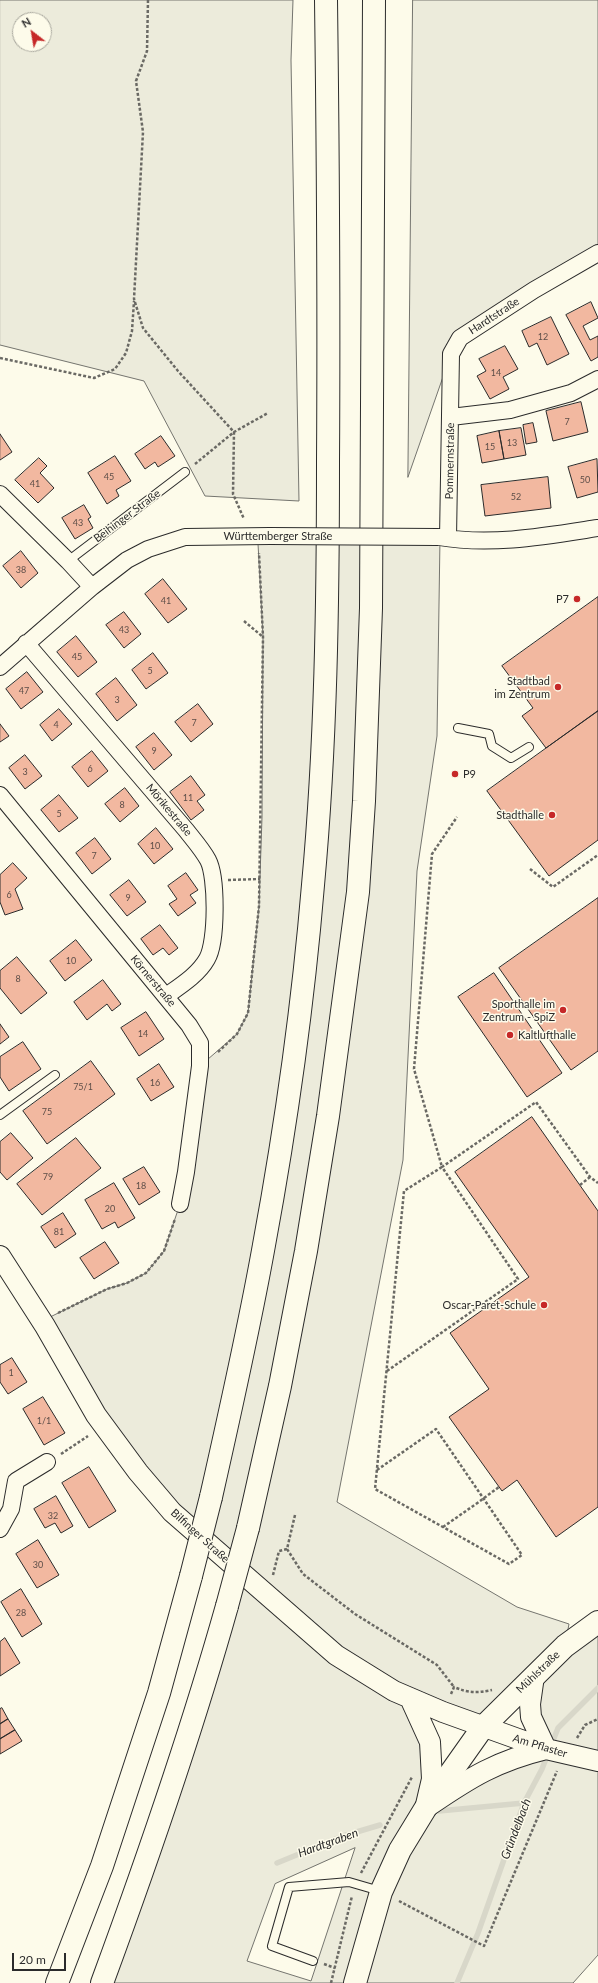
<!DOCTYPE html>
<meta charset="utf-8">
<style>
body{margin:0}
#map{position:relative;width:598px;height:1983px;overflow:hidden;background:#fdfbea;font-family:Lato,sans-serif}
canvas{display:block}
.north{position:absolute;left:12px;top:12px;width:40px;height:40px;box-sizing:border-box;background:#fdfbea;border:1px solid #a9a89e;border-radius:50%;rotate:329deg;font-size:11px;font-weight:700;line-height:16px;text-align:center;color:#2b2b2b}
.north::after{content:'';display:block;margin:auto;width:14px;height:18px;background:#c62828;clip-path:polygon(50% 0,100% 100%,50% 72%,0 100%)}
.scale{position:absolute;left:12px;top:1953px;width:54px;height:18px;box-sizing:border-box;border:2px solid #2b2b2b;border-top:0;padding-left:5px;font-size:12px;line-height:14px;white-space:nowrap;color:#2b2b2b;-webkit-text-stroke:3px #fdfbea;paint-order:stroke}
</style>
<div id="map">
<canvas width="598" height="1983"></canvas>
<div class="north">N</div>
<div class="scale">20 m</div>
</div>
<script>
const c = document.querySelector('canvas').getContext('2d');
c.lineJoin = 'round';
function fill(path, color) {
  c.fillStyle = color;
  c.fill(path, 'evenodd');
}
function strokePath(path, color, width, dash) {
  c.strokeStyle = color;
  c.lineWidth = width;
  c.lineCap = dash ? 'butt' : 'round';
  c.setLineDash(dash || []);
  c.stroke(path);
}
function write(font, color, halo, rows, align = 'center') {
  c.font = font + ' Lato,sans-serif';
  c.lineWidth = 3;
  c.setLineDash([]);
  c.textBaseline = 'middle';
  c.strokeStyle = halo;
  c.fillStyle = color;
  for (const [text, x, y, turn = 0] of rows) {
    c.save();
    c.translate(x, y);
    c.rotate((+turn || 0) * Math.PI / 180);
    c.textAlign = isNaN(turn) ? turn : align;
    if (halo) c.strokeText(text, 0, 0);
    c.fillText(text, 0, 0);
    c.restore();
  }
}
const green = new Path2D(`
 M0,0H293L291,60L299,501L205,496L144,381L0,345ZM20,20H44V44H20Z
 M413,0H598V253L451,354L408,477Z
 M258,536L440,538L437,736L417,871L403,1160L337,1502L517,1607L569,1624L565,1645L598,1622V1955L573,1983H98L236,1573L172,1512L42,1321L107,1289L127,1283L146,1273L164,1251L180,1204L200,1066L237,1034L248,1013L259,906L262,817L263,637ZM534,1677L546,1750L425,1808L430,1742L410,1699L483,1727ZM355,1848L311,1981L247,1961L275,1884Z`);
fill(green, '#ecebdb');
strokePath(green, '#74746e', 1);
strokePath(new Path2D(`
 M439,1811L524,1803
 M277,1863L343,1836L380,1825
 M457,1983L478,1933L524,1803L542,1769L558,1728L598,1688`), '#d8d7c9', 5.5);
const building = new Path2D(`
 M591,302L598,318L583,326L590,340L598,336V357L591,361L566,315Z
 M551,317L569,354L547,365L537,343L529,347L522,331Z
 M505,346L518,369L503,377L509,389L490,399L477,376L486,371L479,359Z
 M581,402L588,432L553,441L546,411Z
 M533,423L537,442L526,444L523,425Z
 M521,428L526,455L504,459L499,431Z
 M499,431L504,459L482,463L477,436Z
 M0,434L12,452L0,460Z
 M161,436L175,456L158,467L155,462L145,469L135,454Z
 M115,456L131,481L116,490L119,496L107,504L88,473Z
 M39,458L47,466L40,473L54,488L38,503L15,480Z
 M597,459L598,492L577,498L568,467Z
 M548,477L551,508L485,516L481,485Z
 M84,505L91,517L88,519L93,528L75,539L62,518Z
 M21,551L38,573L21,588L3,566Z
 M163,579L187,609L168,623L145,594Z
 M598,597V711L546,748L522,716L533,708L502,666Z
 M124,612L141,634L124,648L106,625Z
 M76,636L97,662L78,677L57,652Z
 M153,653L168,673L146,689L132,670Z
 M27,672L43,692L21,709L6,689Z
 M116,678L137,705L117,721L96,694Z
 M198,704L213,724L191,742L175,722Z
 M59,709L72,724L52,741L40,725Z
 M598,711V840L549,876L487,791Z
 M0,724L9,736L0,742Z
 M154,733L172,755L154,770L136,747Z
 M92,751L108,771L88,787L72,767Z
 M25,755L42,776L25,789L9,768Z
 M191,776L205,795L197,801L204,810L191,820L170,792Z
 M125,788L139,806L120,822L105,804Z
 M59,795L78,818L59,832L41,810Z
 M156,828L173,849L154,864L138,844Z
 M95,838L111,859L92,874L76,853Z
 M13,863L27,878L15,889L23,909L5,915L0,902V875Z
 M186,873L198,890L190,895L196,903L178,916L169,904L177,899L168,886Z
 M129,880L146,902L127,916L110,895Z
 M598,898V1051L571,1070L499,968Z
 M160,925L178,948L169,955L163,948L153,955L141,939Z
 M76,940L92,960L65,981L50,961Z
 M17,957L47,993L21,1014L0,988V971Z
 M494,973L562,1073L527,1097L458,997Z
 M103,980L121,1004L112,1011L107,1004L87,1020L74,1002Z
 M146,1012L164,1039L139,1056L121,1028Z
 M0,1024L9,1037L0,1044Z
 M23,1042L41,1069L9,1091L0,1077V1057Z
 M91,1061L115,1094L47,1144L23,1111Z
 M159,1064L174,1087L151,1101L137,1079Z
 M532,1117L598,1211V1507L556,1537L517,1480L502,1491L449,1417L489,1389L450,1333L529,1277L455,1172Z
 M11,1133L33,1158L7,1180L0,1172V1142Z
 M76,1138L101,1168L42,1215L17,1184Z
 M144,1167L160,1192L139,1205L123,1179Z
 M114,1183L135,1218L118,1228L115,1222L102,1229L85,1200Z
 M63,1213L76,1234L55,1248L41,1227Z
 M105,1242L119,1263L94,1279L80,1258Z
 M12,1358L27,1382L8,1394L0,1382V1365Z
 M43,1397L65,1433L44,1445L23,1409Z
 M89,1467L116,1511L89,1528L62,1483Z
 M56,1496L73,1526L61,1533L55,1523L45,1528L34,1509Z
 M38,1540L59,1575L37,1588L16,1554Z
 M21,1589L42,1624L22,1637L1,1602Z
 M5,1638L20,1663L0,1676V1642Z
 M2,1708L8,1719L0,1724V1709Z
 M8,1719L15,1730L0,1739V1724Z
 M15,1730L22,1741L0,1754V1739Z`);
fill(building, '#f2b8a0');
strokePath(building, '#2b2b2b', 1);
const service = new Path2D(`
 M68,561L185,472
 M458,728L489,734L492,746L511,758L529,747
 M0,1115L55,1075
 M313,1961L272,1946L289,1887L349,1882L380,1891`);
const minor = new Path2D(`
 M451,417L510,410L571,393L598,379
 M0,494L68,561L92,587
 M439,537C492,546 546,536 598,528
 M448,538L451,354L460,338L534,290L598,253
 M26,643L186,830C193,839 202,849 208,860C217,877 217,942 207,959C198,975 180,986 166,996
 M0,667L92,587L127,560L148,549L185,537L270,536
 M0,795L189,1025L200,1043V1066L186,1172L180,1204
 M0,1529L11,1509L16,1481L47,1462`);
const tertiary = new Path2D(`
 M0,1256L45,1326L96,1415L138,1472L172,1512L336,1655L394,1691L443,1712L546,1749L598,1761
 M534,1676L530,1704L531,1717L546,1749
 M410,1698L430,1742L432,1779L425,1809
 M430,1805C471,1777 497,1761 546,1749`);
const secondary = new Path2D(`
 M355,1983L381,1892L400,1850L425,1809L483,1727L565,1646L598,1622`);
const motorway = new Path2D(`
 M211,1497C230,1413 249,1329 264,1245C286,1126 303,1005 313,885C326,744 328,603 328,462C329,308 328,154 326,0
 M248,1528L280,1386L306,1251L328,1116L358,892L364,801L371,608L374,0
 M57,1983L102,1866L159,1693L191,1576
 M102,1983C148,1858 191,1734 227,1606`);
strokePath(service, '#2b2b2b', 10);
strokePath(minor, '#2b2b2b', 18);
strokePath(tertiary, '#2b2b2b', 22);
strokePath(secondary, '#2b2b2b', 24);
strokePath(motorway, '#2b2b2b', 24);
strokePath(new Path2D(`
 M148,0L147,51L136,81L143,132L134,299L143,328L178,371L234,432L233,494L244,519
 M0,358L94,378L115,369L126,353L132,331L134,301
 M195,464L234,432L268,413
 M244,621L263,637
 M530,869L553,887L598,855
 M228,880L260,879
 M218,1052L237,1034L248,1013L259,906L263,637L259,553
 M580,1185L590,1177
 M58,1313L107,1289L127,1283L146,1273L164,1251L175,1219
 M387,1371L518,1279L442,1167L536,1102L590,1177L598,1183
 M61,1454L88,1436
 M377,1470L436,1429L522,1555L509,1564L375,1489L404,1191L442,1167L414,1069L432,854L457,817
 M295,1515L287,1549L303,1574L355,1614L437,1665L454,1687
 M443,1527L476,1504
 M273,1575L279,1551L287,1549
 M451,1694L454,1687C468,1693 477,1693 492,1690
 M577,1738L585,1725L598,1719
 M361,1873L412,1777
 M399,1901L484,1946L557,1771
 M324,1964L335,1968
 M331,1983L352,1896`), '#6a6964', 2.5, [3, 2]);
strokePath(service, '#fdfbea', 8);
strokePath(minor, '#fdfbea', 16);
strokePath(tertiary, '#fdfbea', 20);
strokePath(secondary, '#fdfbea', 22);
strokePath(motorway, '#fdfbea', 22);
const minorBridge = new Path2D(`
 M270,536L438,537`);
const motorwayBridge = new Path2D(`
 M191,1576L211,1497
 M227,1606L248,1528`);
strokePath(minorBridge, '#2b2b2b', 18, []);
strokePath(motorwayBridge, '#2b2b2b', 24, []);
strokePath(new Path2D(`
 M476,1504L499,1487`), '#6a6964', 2.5, [3, 2]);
strokePath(minorBridge, '#fdfbea', 16);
strokePath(motorwayBridge, '#fdfbea', 22);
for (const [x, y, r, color] of [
 [577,599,4,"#c62828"],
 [558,687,4,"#c62828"],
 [455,774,4,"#c62828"],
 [552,815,4,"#c62828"],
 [563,1010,4,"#c62828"],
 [510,1035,4,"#c62828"],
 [544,1305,4,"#c62828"]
]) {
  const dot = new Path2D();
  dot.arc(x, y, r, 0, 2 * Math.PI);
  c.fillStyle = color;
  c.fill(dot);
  strokePath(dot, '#fdfbea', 1.5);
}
write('9px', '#5d4e48', null, [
 ["12",543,337],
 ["14",496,373],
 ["7",567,422],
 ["13",512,443],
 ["15",490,447],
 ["45",109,477],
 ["50",585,480],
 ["41",35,484],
 ["52",516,497],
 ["43",78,523],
 ["38",21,570],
 ["41",166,601],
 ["43",124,630],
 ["45",77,657],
 ["5",150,671],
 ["47",24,691],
 ["3",117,700],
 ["7",194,723],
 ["4",56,725],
 ["9",154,751],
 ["6",90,769],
 ["3",25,772],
 ["11",188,798],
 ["8",122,805],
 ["5",59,814],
 ["10",155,846],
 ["7",94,856],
 ["6",9,895],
 ["9",128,898],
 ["10",71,961],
 ["8",18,979],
 ["14",143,1034],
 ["16",155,1083],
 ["75/1",83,1087],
 ["75",47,1112],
 ["79",48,1177],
 ["18",141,1186],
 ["20",110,1209],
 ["81",59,1232],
 ["1",11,1373],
 ["1/1",44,1421],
 ["32",53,1516],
 ["30",38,1565],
 ["28",21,1613]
]);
write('11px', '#2b2b2b', '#fdfbea', [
 ["Hardtstraße",494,316,-33],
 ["Pommernstraße",450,461,-89],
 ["Beihinger Straße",127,516,-37],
 ["Württemberger Straße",278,536],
 ["Mörikestraße",169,810,50],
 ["Körnerstraße",153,981,50],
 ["Bilfinger Straße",200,1536,42],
 ["Mühlstraße",538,1672,-44],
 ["Am Pflaster",540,1746,17]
]);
write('11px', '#2b2b2b', '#fdfbea', [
 ["P7",569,599],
 ["Stadtbad",550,681],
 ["im Zentrum",550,694],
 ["P9",463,774,"left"],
 ["Stadthalle",544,815],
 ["Sporthalle im",555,1004],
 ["Zentrum - SpiZ",555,1017],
 ["Kaltlufthalle",518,1035,"left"],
 ["Oscar-Paret-Schule",536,1305]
], 'right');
write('italic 12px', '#2b2b2b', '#fdfbea', [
 ["Gründelbach",516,1829,-69],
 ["Hardtgraben",328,1843,-20]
]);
</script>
